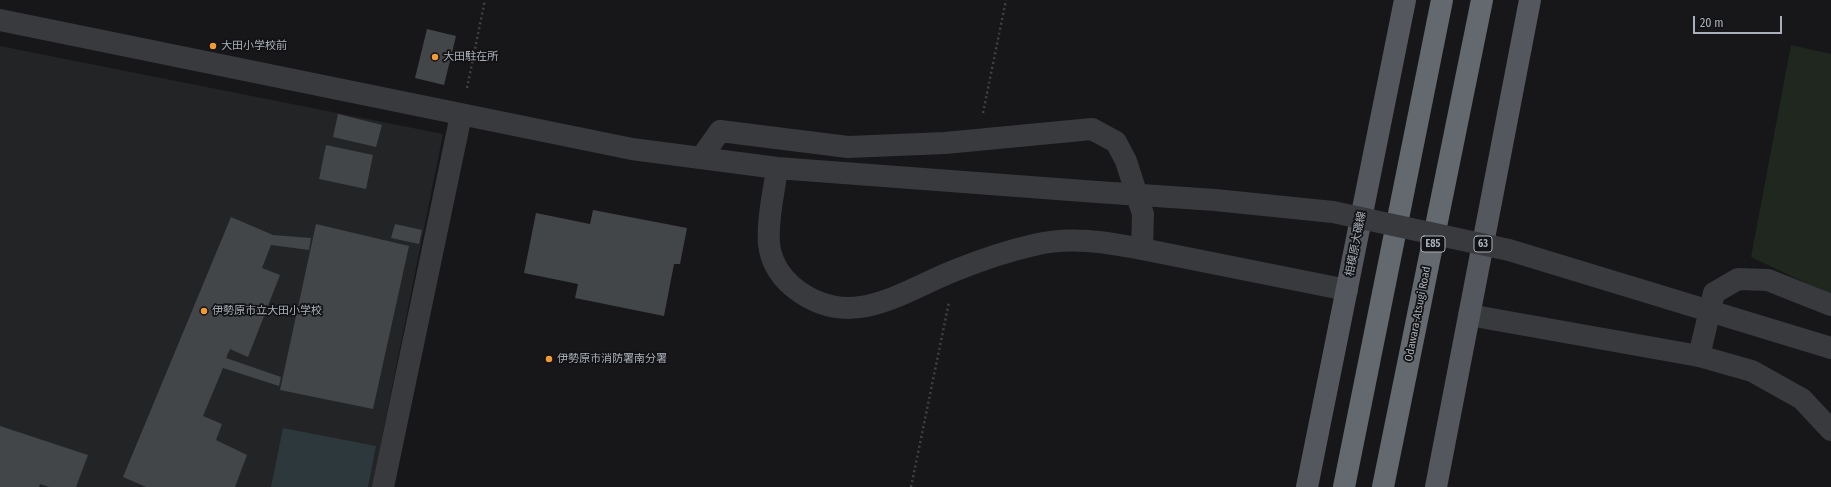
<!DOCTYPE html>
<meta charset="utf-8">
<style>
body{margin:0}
#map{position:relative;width:1831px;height:487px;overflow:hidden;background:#171719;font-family:"Fira Sans Condensed",sans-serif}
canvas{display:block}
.scale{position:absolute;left:1693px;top:16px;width:89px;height:18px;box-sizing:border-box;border:2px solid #a9b0b9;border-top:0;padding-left:5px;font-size:12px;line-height:14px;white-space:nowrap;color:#a9b0b9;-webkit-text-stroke:3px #121214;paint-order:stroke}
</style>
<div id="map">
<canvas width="1831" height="487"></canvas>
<div class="scale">20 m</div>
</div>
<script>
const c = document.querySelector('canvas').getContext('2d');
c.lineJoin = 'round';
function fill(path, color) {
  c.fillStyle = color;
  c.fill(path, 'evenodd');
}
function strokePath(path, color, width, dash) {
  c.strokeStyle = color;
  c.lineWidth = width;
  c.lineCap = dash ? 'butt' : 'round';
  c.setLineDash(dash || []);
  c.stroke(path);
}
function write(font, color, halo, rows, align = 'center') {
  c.font = font + ' "Fira Sans Condensed","Noto Sans JP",sans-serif';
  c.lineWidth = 3.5;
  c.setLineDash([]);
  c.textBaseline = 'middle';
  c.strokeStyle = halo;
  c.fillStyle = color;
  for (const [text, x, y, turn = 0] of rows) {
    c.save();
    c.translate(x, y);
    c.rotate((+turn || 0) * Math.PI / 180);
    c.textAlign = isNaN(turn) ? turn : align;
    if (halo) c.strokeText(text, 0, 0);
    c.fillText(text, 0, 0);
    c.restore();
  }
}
fill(new Path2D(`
 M0,46L443,134L372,487H0Z`), '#232426');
fill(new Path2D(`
 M1791,45L1831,54V295L1751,257Z`), '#1f271f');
fill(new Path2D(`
 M283,428L376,446L368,487H271Z`), '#2d383d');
fill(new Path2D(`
 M427,29L456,36L444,85L415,78Z
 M338,114L382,125L376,147L333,137Z
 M326,145L373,155L366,189L319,179Z
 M593,210L687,228L680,264H674L664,316L575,298L578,284L524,273L536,213L590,224Z
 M231,217L273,235L311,238L309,250L271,245L262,268L280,275L248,357L230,349L226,358L281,377L279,386L223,368L203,416L222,424L216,440L247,455L235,487H146L123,477Z
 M316,224L409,246L373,409L280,390Z
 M395,224L422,230L419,244L391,238Z
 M0,426L88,455L76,487H49L40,484L39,487H0Z`), '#434649');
strokePath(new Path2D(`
 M467,88L485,0
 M983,113L1006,0
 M911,487L949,302`), '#3e4145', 2.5, [2, 3]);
strokePath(new Path2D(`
 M701,158L720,131L848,147L945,143L1092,129L1116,142L1126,161L1143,214L1142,249
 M1699,356L1714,293L1738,279L1768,280L1831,305
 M383,487L461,115`), '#383a3e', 22);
strokePath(new Path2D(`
 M0,20L632,149L777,168L1097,192
 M777,168C774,193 767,219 769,244C771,262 779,275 793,287C850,333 900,292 956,270C981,260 1007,251 1034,245C1069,236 1106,242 1142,249L1347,290
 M1469,315L1699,356L1752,371L1802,399L1831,430`), '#383a3e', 22);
strokePath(new Path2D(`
 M1307,487L1405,0
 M1436,487L1530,0`), '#54575d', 22);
strokePath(new Path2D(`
 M1344,487L1442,0
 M1383,487L1482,0`), '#64696f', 22);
strokePath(new Path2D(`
 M1097,192L1215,200L1333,212L1509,250L1831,348`), '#383a3e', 22);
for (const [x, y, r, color] of [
 [213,46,4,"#f29a36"],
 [435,57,4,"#f29a36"],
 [204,311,4,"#f29a36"],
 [549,359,4,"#f29a36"]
]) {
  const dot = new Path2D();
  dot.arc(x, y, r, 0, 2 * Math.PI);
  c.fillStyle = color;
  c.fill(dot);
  strokePath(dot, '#121214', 1.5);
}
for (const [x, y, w] of [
 [1433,244,24],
 [1483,244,18]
]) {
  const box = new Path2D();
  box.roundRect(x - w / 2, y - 8, w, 16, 3);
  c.fillStyle = '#121214';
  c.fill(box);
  strokePath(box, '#a9b0b9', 1);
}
write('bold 10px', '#a9b0b9', null, [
 ["E85",1433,244],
 ["63",1483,244]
]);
write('11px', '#a9b0b9', '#121214', [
 ["大田小学校前",221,46],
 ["大田駐在所",443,57],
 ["伊勢原市立大田小学校",212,311],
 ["伊勢原市消防署南分署",557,359]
], 'left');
write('11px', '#a9b0b9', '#121214', [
 ["相模原大磯線",1356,244,-79],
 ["Odawara-Atsugi Road",1418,314,-79]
]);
</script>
